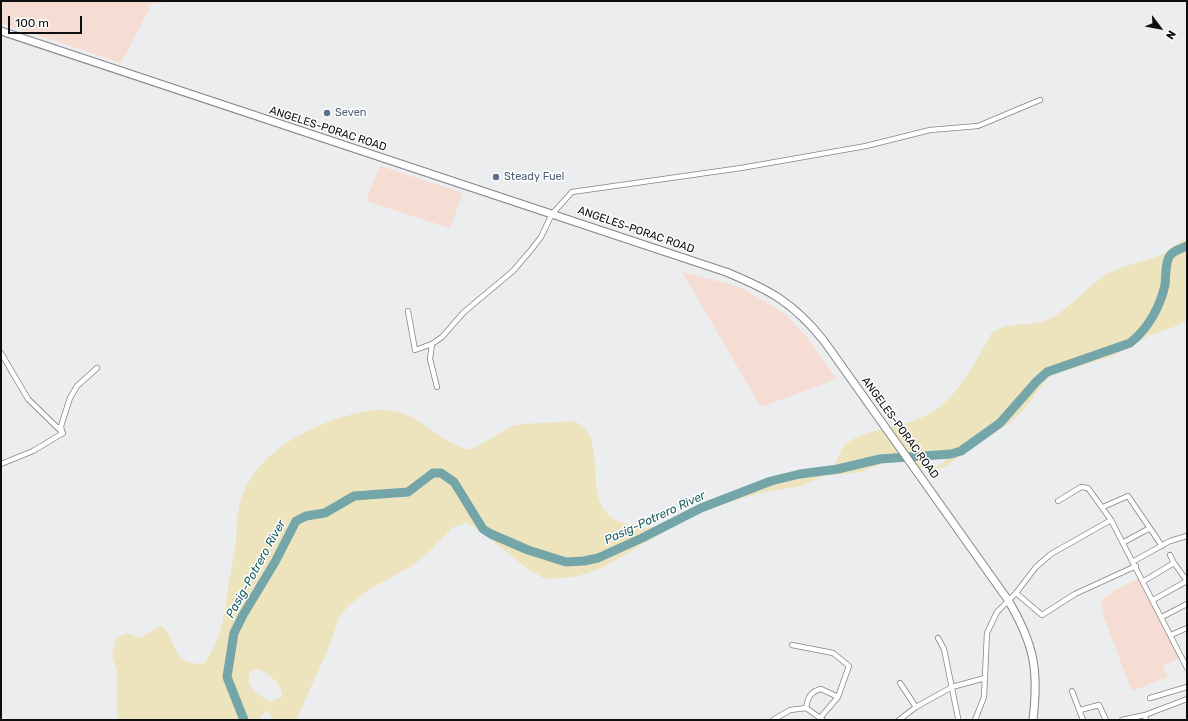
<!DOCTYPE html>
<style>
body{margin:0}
#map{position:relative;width:1188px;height:721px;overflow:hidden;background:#ecedef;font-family:Rubik,sans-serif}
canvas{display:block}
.frame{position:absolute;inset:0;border:2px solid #0d0e0e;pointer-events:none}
.north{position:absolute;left:1140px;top:8px;width:40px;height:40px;-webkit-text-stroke:3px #fff;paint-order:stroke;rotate:122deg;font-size:11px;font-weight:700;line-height:16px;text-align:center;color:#0d0e0e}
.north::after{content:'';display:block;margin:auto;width:14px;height:18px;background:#0d0e0e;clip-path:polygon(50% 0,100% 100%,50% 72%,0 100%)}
.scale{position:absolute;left:8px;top:16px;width:74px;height:18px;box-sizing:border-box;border:2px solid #0d0e0e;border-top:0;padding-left:5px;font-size:12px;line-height:14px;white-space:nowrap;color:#0d0e0e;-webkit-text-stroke:3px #fff;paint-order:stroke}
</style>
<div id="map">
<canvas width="1188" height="721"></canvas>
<div class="frame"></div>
<div class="north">N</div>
<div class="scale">100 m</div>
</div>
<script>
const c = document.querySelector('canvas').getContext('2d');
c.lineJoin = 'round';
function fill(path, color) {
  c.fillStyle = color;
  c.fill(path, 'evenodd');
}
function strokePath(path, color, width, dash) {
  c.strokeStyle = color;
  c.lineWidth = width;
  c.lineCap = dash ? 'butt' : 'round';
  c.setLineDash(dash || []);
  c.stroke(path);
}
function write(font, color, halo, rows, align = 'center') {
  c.font = font + ' Rubik,sans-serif';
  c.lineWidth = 3;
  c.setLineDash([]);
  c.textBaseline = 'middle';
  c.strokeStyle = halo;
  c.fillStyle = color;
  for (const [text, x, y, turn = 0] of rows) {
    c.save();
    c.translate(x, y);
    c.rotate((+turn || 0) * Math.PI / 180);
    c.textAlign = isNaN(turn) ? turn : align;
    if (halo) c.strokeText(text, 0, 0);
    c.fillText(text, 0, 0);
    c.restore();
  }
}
fill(new Path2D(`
 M1,1H176L152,4L121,63L1,23Z
 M380,166L463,193L450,228L366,201Z
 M682,272L740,287L784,313L805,335L837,379L761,407Z
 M1139,578L1179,658L1163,666L1168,677L1132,691L1104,618L1101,604L1102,600L1115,590Z`), '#f6ddd4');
fill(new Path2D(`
 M1187,238V321L1174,327L1150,335L1113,356L1052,375L1047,379L1022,412L1008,424L943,468L929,470L900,461L883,463L862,472L823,476L801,486L757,494L703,510L691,516L602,568L579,576L551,579L543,578L528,569L476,528L466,523L452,528L429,552L412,566L370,589L348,606L340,616L327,652L296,720H272L269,711H266L259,720H117V672L112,654L116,638L126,633L140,638L161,626L166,630L180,658C186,662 198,666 205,662C221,640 225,614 228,588C230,573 234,558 236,543C237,532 236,519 239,507C247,469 279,444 312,429C334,419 364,408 388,410C421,413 440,444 471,450L512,426L523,424L573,421C612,434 579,501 616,520C627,525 641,530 654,527C674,522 692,508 711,500C730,492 751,485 771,477C784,473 799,470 812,469C819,468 826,469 833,466C840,459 838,449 847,443C870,428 900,428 925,416C955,402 976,362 991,334C1006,320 1031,328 1049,319C1070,309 1085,288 1104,276C1121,265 1140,263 1159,256C1169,252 1176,242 1187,238ZM944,457L946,459C943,466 935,467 928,468L921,462L922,459ZM257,669C267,671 284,686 282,697L271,701C258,696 245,687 250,672Z`), '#ede4be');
strokePath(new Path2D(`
 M244,720L227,677L234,633L243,615L275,562L296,521L306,516L325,513L354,496L408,492L433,473H441L454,482L483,529L491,534L528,550L566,562L584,561L598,558L642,538L701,508L771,481L800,474L838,469L880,459L951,454L961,451L1000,423L1037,381L1047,372L1130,343C1148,329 1160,307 1165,285C1166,277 1165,265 1169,257C1172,251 1180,249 1187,246`), '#74a6a9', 9);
const street = new Path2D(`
 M408,311L415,350L432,344
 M1,353L28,399L63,433
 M437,387L430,359L432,344L442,337L464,312L513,271L531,250L541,237L552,214L572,192L741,168L866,146L930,130L978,126L1040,100
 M62,432L61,426L70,398L77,386L97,368
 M1,464L33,451L63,433
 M1058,501L1081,487L1088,488L1111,520
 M1103,507L1128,496L1162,546
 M1124,542L1150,528
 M1170,555L1174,563
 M1134,561L1170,541L1187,536
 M1144,581L1174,563L1187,581
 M1016,593L1042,615L1075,594L1136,566
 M1153,600L1187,581
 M1162,617L1187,604
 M1171,635L1187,628
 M938,638L944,649L958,718
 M792,645L833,653L849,666L838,697L821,689C810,692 808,697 806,708
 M900,683L916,707
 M1072,691L1083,720
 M1150,698L1187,687
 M1080,710L1099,705L1106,720
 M1145,715L1187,699
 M820,718L838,697
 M773,720L790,710L806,708L823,720
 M899,720L916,707L952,687L985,678
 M975,720L984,697L987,633L997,612L1016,593L1036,567L1051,554L1111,520L1187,668
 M1122,720L1145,715L1146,720`);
const primary = new Path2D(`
 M1,31L726,272C770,290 794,303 824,341L1008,600C1034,644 1039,669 1033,720`);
strokePath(street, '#838486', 6);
strokePath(primary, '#838486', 9);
strokePath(street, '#fff', 4.5);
strokePath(primary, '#fff', 7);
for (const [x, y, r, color] of [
 [327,113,4,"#5c6f8a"],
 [496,177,4,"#5c6f8a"]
]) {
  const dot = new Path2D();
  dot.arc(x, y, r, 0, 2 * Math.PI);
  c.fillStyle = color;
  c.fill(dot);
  strokePath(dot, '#fff', 1.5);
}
write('11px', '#4e5e75', '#fff', [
 ["Seven",335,113],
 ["Steady Fuel",504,177]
], 'left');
write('11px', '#0d0e0e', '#fff', [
 ["ANGELES-PORAC ROAD",328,129,18],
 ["ANGELES-PORAC ROAD",636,230,19],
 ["ANGELES-PORAC ROAD",900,428,54]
]);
write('italic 12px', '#1a5f64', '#fff', [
 ["Pasig-Potrero River",655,518,-25],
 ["Pasig-Potrero River",256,569,-61]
]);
</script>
